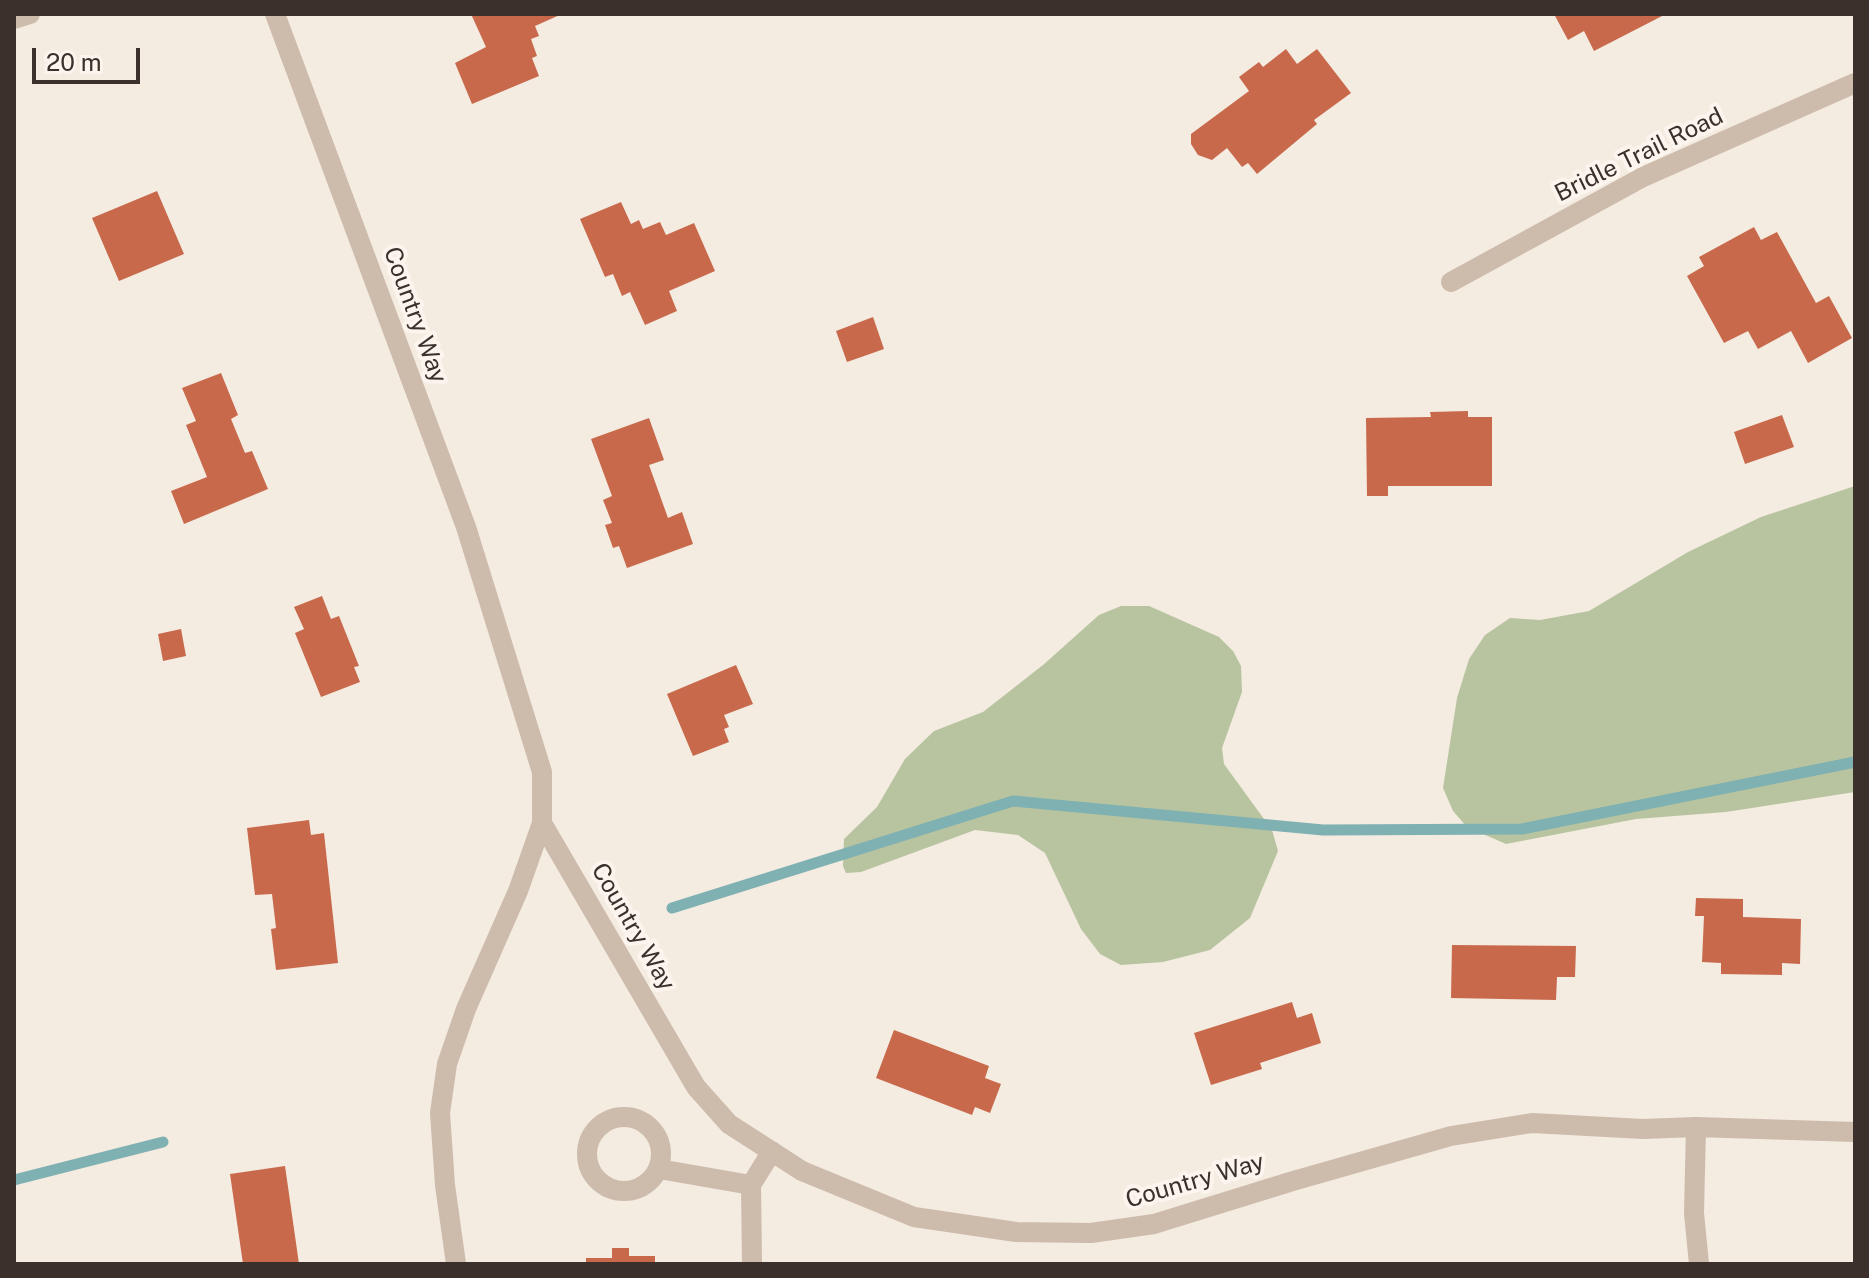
<!DOCTYPE html>
<style>
body{margin:0}
#map{position:relative;width:1869px;height:1278px;overflow:hidden;background:#f4ebe1;font-family:"Public Sans",sans-serif}
canvas{display:block}
.frame{position:absolute;inset:0;border:16px solid #3b302b;pointer-events:none}
.scale{position:absolute;left:32px;top:48px;width:108px;height:36px;box-sizing:border-box;border:4px solid #3b302b;border-top:0;padding-left:10px;font-size:24px;line-height:28px;white-space:nowrap;color:#3b302b;-webkit-text-stroke:6px #fbf5ee;paint-order:stroke}
</style>
<div id="map">
<canvas width="1869" height="1278"></canvas>
<div class="frame"></div>
<div class="scale">20 m</div>
</div>
<script>
const g = document.querySelector('canvas').getContext('2d');
g.lineJoin = 'round';
function fillPath(path, color) { g.fillStyle = color; g.fill(path, 'evenodd'); }
function strokePath(path, color, width, dash) { g.strokeStyle = color; g.lineWidth = width; g.lineCap = dash ? 'butt' : 'round'; g.setLineDash(dash || []); g.stroke(path); }
function drawText(font, color, halo, rows, align = 'center') {
  g.font = font + ' "Public Sans",sans-serif'; g.lineWidth = 8; g.setLineDash([]); g.textBaseline = 'middle'; g.strokeStyle = halo; g.fillStyle = color; for (const [text, x, y, turn = 0] of rows) {
    g.save(); g.translate(x, y); g.rotate((+turn || 0) * Math.PI / 180); g.textAlign = isNaN(turn) ? turn : align; if (halo) g.strokeText(text, 0, 0); g.fillText(text, 0, 0); g.restore();
  }
}
const green = new Path2D(`
 M 1855,486 L 1855,792 L 1726,812 L 1636,819 L 1506,844 L 1467,827 L 1453,811 L 1443,788 L 1457,698 L 1469,659 L 1485,635 L 1510,618 L 1540,620 L 1589,611 L 1688,552 L 1761,517 Z
 M 1121,606 L 1149,606 L 1219,637 L 1233,651 L 1241,666 L 1242,692 L 1222,748 L 1224,764 L 1272,830 L 1278,851 L 1250,918 L 1210,950 L 1163,962 L 1121,965 L 1100,954 L 1081,929 L 1045,853 L 1018,835 L 975,830 L 861,872 L 846,873 L 843,866 L 844,839 L 877,807 L 905,759 L 934,731 L 983,712 L 1043,665 L 1099,615 Z`);
const stream = new Path2D(`
 M 672,908 L 1013,801 L 1323,830 L 1522,829 L 1855,762
 M 14,1180 L 163,1142`);
const building = new Path2D(`
 M 471,14 L 562,14 L 535,26 L 539,36 L 531,39 L 537,56 L 532,58 L 539,76 L 472,104 L 455,63 L 486,47 Z
 M 1554,14 L 1666,14 L 1594,51 L 1584,31 L 1568,40 Z
 M 1286,49 L 1297,64 L 1317,49 L 1351,93 L 1314,120 L 1317,124 L 1257,174 L 1248,163 L 1242,167 L 1227,148 L 1212,160 L 1198,155 L 1191,144 L 1191,134 L 1249,91 L 1239,77 L 1259,62 L 1263,67 Z
 M 157,191 L 184,254 L 119,281 L 92,218 Z
 M 621,202 L 631,224 L 639,220 L 643,229 L 660,222 L 666,235 L 694,223 L 715,271 L 669,291 L 677,311 L 645,325 L 630,292 L 622,296 L 613,274 L 605,277 L 580,219 Z
 M 1754,227 L 1761,240 L 1777,232 L 1816,303 L 1829,296 L 1852,338 L 1808,363 L 1791,331 L 1758,349 L 1748,331 L 1724,343 L 1687,276 L 1704,266 L 1699,257 Z
 M 873,317 L 884,349 L 847,362 L 836,331 Z
 M 221,373 L 238,415 L 231,419 L 245,453 L 252,451 L 268,489 L 184,524 L 171,491 L 207,477 L 186,425 L 196,421 L 182,388 Z
 M 1468,411 L 1468,417 L 1492,417 L 1492,486 L 1388,486 L 1388,496 L 1367,496 L 1366,418 L 1431,417 L 1430,412 Z
 M 1782,415 L 1794,447 L 1745,464 L 1734,432 Z
 M 649,418 L 664,460 L 649,465 L 668,518 L 682,512 L 693,544 L 627,568 L 619,546 L 613,548 L 605,525 L 612,523 L 603,500 L 612,496 L 591,439 Z
 M 322,596 L 331,619 L 339,616 L 359,666 L 354,667 L 360,682 L 321,697 L 295,633 L 304,629 L 294,607 Z
 M 181,629 L 186,656 L 163,661 L 158,634 Z
 M 736,665 L 753,704 L 724,715 L 729,727 L 724,729 L 729,742 L 693,756 L 667,694 Z
 M 309,820 L 311,835 L 324,833 L 338,963 L 276,970 L 271,929 L 276,928 L 272,894 L 255,895 L 247,828 Z
 M 1696,898 L 1743,899 L 1743,917 L 1801,919 L 1800,964 L 1782,963 L 1782,975 L 1721,974 L 1721,963 L 1702,962 L 1704,916 L 1695,916 Z
 M 1452,945 L 1576,946 L 1575,977 L 1557,977 L 1556,1000 L 1451,998 Z
 M 1292,1002 L 1297,1018 L 1312,1013 L 1321,1043 L 1260,1063 L 1262,1069 L 1211,1085 L 1194,1033 Z
 M 894,1030 L 989,1066 L 985,1078 L 1001,1084 L 990,1113 L 975,1107 L 972,1115 L 876,1078 Z
 M 285,1166 L 299,1264 L 243,1264 L 230,1174 Z
 M 612,1248 L 629,1248 L 629,1256 L 655,1256 L 655,1264 L 586,1264 L 586,1258 L 612,1258 Z`);
const minor = new Path2D(`
 M 275,14 L 466,527 L 542,772 L 542,823 L 518,891 L 466,1009 L 447,1064 L 440,1113 L 445,1185 L 456,1264
 M 14,19 L 30,14
 M 1451,282 L 1643,177 L 1855,83
 M 542,823 L 696,1087 L 729,1124 L 802,1171 L 914,1217 L 1016,1232 L 1091,1233 L 1154,1224 L 1293,1181 L 1451,1136 L 1532,1123 L 1643,1129 L 1696,1127 L 1855,1132
 M587 1154a37 37 0 1 1 74 0a37 37 0 1 1-74 0Z
 M 1696,1127 L 1694,1213 L 1699,1264
 M 659,1169 L 751,1185 L 772,1151
 M 751,1185 L 752,1264`);
const streetNames = [
 ["Bridle Trail Road",1639,155,-26],
 ["Country Way",415,315,70],
 ["Country Way",633,927,60],
 ["Country Way",1195,1181,-16]
];
fillPath(green, '#b8c4a0');
strokePath(stream, '#7fb0b2', 11);
fillPath(building, '#c8694b');
strokePath(minor, '#cdbbac', 20);
drawText('24px', '#3b302b', '#fbf5ee', streetNames);
</script>
